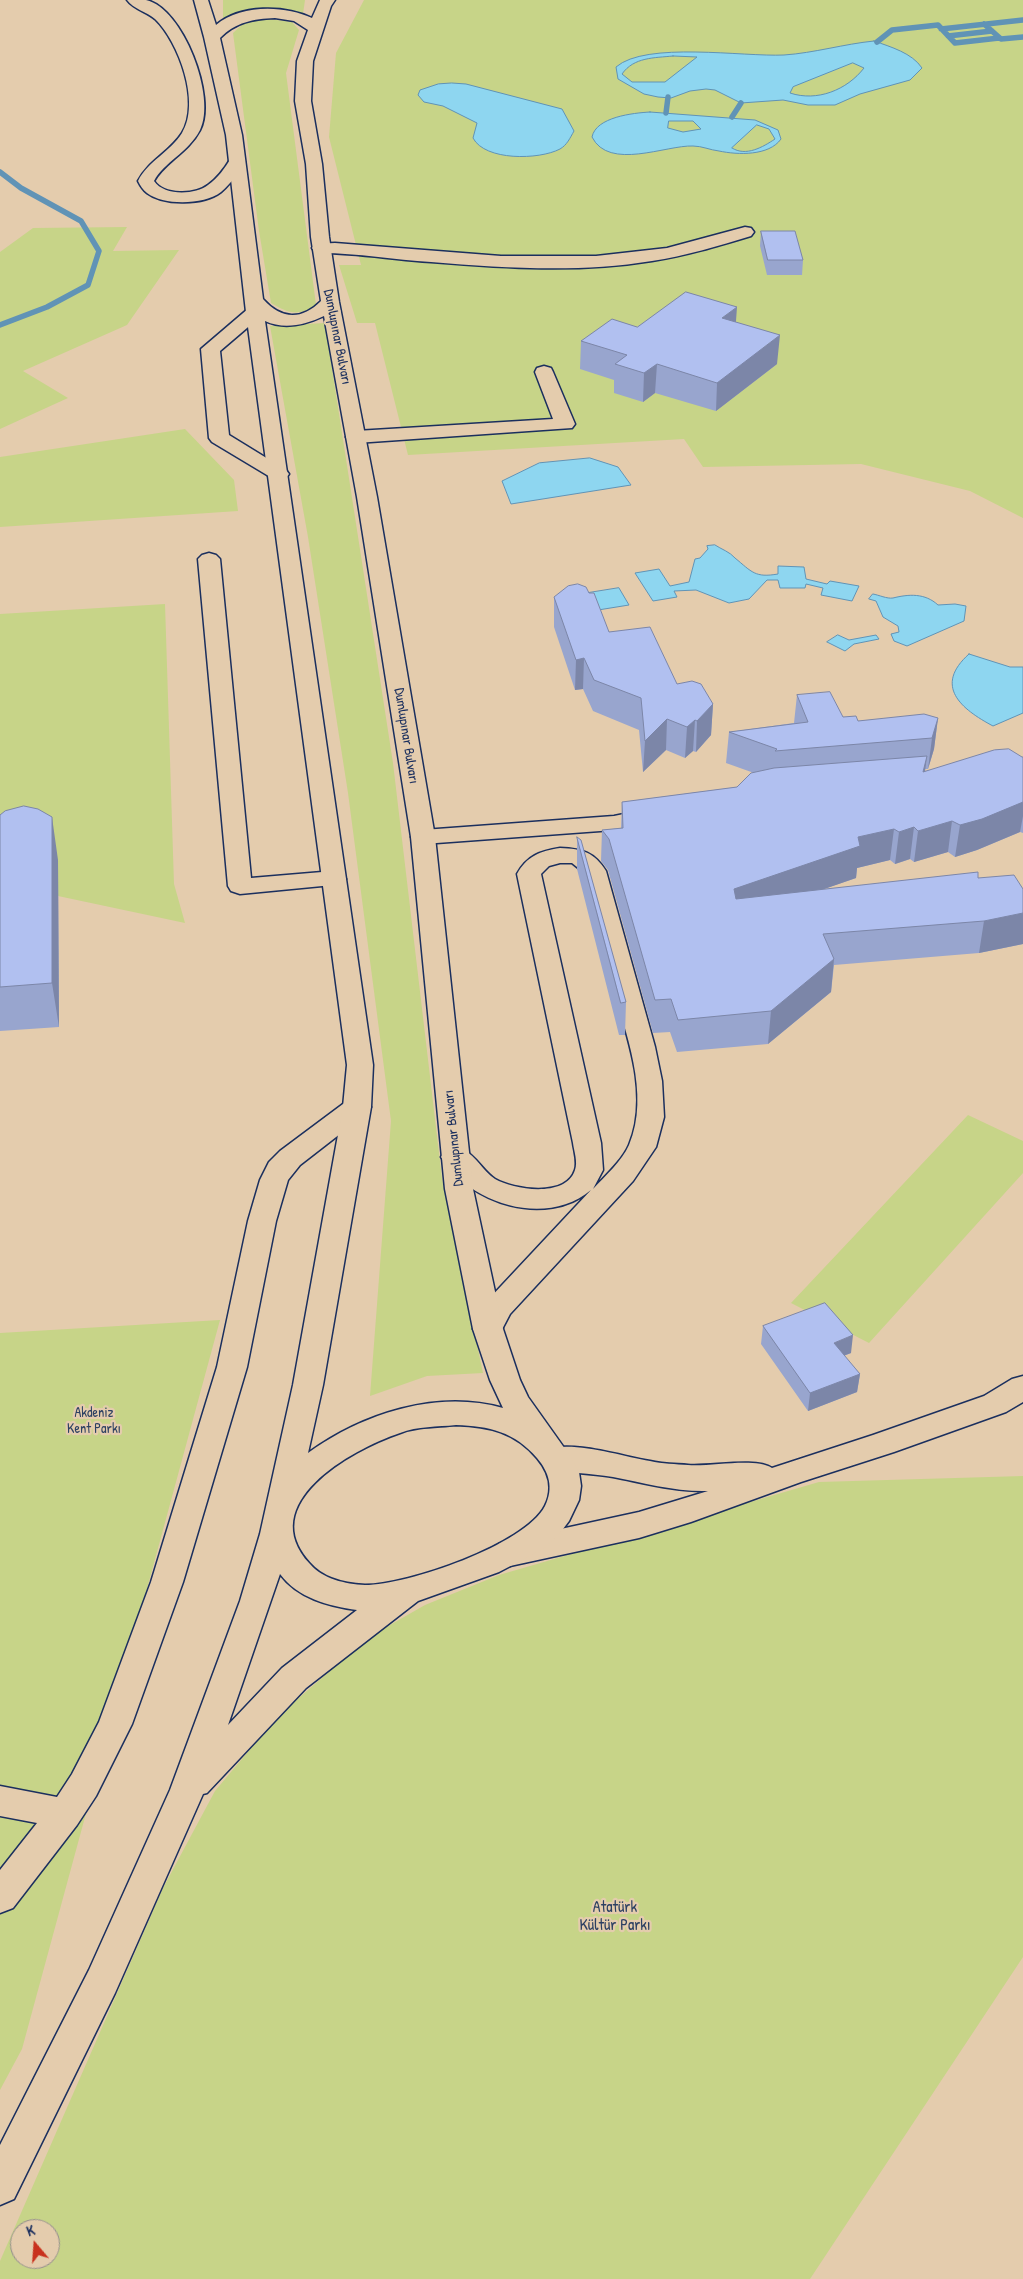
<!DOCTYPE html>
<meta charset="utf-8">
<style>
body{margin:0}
#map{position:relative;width:1023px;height:2279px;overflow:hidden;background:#e4ccad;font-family:"Patrick Hand",sans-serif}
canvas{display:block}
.north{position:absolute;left:10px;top:2219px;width:50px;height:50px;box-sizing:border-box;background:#e4ccad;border:1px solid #948d8d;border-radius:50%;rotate:342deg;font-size:14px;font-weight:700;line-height:20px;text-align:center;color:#1b2f5e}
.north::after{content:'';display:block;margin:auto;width:18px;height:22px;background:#c8321e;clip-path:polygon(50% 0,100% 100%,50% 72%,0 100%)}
</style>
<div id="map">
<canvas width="1023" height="2279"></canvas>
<div class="north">K</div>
</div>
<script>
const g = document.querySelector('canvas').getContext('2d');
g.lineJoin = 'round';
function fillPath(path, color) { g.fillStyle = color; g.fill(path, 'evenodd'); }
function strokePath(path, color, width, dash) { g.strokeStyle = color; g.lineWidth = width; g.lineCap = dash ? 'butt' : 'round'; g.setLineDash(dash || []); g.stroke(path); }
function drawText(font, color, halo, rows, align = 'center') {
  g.font = font + ' "Patrick Hand",sans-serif'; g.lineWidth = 4.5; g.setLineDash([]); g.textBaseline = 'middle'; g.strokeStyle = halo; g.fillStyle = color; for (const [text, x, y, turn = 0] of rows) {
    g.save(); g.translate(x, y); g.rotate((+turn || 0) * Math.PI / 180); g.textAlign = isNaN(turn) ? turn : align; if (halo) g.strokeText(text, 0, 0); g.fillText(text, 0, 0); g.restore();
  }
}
const green = new Path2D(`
 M 223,0 L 305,0 L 303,14 C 270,6 254,8 223,18 Z
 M 364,0 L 1023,0 L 1023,518 L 970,491 L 861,464 L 703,467 L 684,439 L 408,455 L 375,323 L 357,323 L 339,265 L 361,265 L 329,137 L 336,53 Z
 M 262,18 L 292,22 L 299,30 L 286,73 L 316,305 C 298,317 288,313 271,303 L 259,231 L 233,33 L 245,22 Z
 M 127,227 L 113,251 L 179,250 L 127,325 L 23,371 L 68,398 L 0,429 L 0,252 L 33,228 Z
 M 325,323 L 393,763 L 442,1178 L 483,1373 L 427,1376 L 370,1396 L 391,1121 L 348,793 L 308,537 L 270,326 Z
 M 185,429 L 234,480 L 238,511 L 0,527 L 0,457 Z
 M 165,604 L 174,884 L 185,923 L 58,896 L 0,833 L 0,614 Z
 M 968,1115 L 1023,1141 L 1023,1173 L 869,1343 L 791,1303 Z
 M 220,1320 L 22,2049 L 0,2090 L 0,1333 Z
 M 1023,1476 L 1023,1957 L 810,2279 L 0,2279 L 0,2261 L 163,1888 L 215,1791 L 278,1716 L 369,1637 L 425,1605 L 499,1575 L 819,1482 ZM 20,2229 L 50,2229 L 50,2259 L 20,2259 Z`);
const water = new Path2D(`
 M 874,41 C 891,47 912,53 922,68 L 910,80 L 860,94 L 835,105 L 808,105 L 783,100 L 741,103 L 715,90 L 706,89 L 690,91 L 671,98 L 658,97 L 644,94 L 618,79 L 616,67 C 646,41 743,57 784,55 C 814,53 844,44 874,41 ZM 673,56 L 697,57 L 665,82 L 632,82 L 622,74 C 634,57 654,58 673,56 ZM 853,63 L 864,68 C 847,90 817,102 790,93 L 793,87 Z
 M 452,83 L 466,84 L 562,109 L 574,131 C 570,138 567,145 560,149 C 539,160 485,161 473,138 L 477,123 L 443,106 L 424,102 L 418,95 L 420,90 L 438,84 Z
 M 650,112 L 755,120 L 778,130 L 781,139 C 769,156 738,155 719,151 C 710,150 702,146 693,146 C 666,145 609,171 592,137 C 596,117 633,113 650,112 ZM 669,121 L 693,121 L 701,129 L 683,132 L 668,128 ZM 757,125 L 769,129 L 775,139 C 763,147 746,157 732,148 Z
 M 590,458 L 618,467 L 631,485 L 511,504 L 502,481 L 539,463 Z
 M 715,545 C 721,549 730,552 735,558 C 752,572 755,578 778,574 L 778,566 L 804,567 L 806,579 L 827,584 L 830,581 L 859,586 L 852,601 L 821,595 L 823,588 L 806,584 L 805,588 L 780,588 L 778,580 L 767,580 L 749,599 L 729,603 L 696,590 L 674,591 L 677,597 L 653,601 L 635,573 L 659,569 L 670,586 L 689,582 L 695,559 L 700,558 L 708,549 L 707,546 Z
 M 619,588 L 629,605 L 598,610 L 588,593 Z
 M 873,594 C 879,595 887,599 893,598 C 909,594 925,593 938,605 L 955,604 L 966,606 L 964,621 L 907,646 L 894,641 L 891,634 L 899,632 L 898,626 L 883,617 L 876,601 L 869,599 Z
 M 838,635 L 849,640 L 876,635 L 879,639 L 854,644 L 845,651 L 827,642 Z
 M 969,654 L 1010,667 L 1023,667 L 1023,713 L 993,726 C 961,709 933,686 969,654 Z`);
const stream = new Path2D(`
 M 984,24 L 1001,39 L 1023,37
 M 941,29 L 1023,20
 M 948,36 L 992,31
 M 877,42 L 892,30 L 938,25 L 955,43 L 999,38
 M 666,113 L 668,97
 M 732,117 L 741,103
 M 0,172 L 21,188 L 81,221 L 99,251 L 88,285 L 47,307 L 0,325`);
const minor = new Path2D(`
 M 127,0 C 132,0 140,0 146,0 C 183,8 217,98 200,130 C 188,153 164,162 154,181 C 164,196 195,195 208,185 C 218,178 225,168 231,158 L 243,158 L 245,162 C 238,172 231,184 221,192 C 204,205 164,206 147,193 C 143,190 140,185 138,181 C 148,161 170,152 182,133 C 201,103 179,42 155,19 C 147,12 133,9 127,0 Z
 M 745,227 L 751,228 L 754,232 L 751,236 C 718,246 685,256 652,261 C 579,273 504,268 431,262 C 394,260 358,253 321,253 L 315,252 L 312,248 L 315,244 L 335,243 L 501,256 L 596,256 L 667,248 Z
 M 255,307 L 261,308 L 264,312 L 261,316 L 220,351 L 229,435 L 286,470 L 289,474 L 286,478 L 279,480 L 272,478 L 212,442 L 209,438 L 201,349 L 249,308 Z
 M 544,366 L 551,368 L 553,372 L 575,424 L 572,428 L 356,443 L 349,441 L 346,437 L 349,433 L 356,431 L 553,419 L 535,372 L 537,368 Z
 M 209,553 L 216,555 L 220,559 L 251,878 L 334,871 L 343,874 L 346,879 L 343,884 L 240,894 L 231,891 L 228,886 L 198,559 L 202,555 Z
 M 658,807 L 666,809 L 670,814 L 666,819 L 614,830 L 423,844 L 414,842 L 411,837 L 414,832 L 423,830 L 614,816 Z
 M 560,848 C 583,849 594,852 606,871 L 655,1047 L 662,1081 L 664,1117 L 656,1147 L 633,1181 L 510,1314 L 498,1337 L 488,1340 L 478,1337 L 473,1329 L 488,1300 L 591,1190 C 546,1228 470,1204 441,1157 L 445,1150 C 452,1148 457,1147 464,1150 C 476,1156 483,1171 495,1179 C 514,1190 566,1198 575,1170 C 578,1162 574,1151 573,1143 L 517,874 C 527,856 540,851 560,848 ZM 560,863 L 572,863 L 582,871 C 592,908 601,945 611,981 C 625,1031 651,1094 629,1145 C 622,1161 605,1176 593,1189 L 603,1170 L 601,1143 L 541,874 L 549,866 Z
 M 357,1098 L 367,1101 L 371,1107 L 367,1113 L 300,1165 L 288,1180 L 276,1221 L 247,1367 L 183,1582 L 132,1724 L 96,1796 L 77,1825 L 13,1908 L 0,1913 L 0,1870 L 37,1823 L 0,1816 L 0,1786 L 57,1797 L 72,1774 L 99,1722 L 151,1582 L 217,1367 L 248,1221 L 260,1180 L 269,1162 L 280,1151 L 347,1101 Z
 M 1023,1376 L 1023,1402 L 1006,1412 L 894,1452 L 801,1482 L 691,1522 L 639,1538 L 510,1566 L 499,1562 L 494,1553 L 499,1544 L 510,1540 L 639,1512 L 708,1491 C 676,1492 644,1483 613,1477 C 590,1473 566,1474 544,1466 L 539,1458 L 544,1450 C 573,1440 620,1456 650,1461 C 662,1464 676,1464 688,1465 C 710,1467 755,1457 772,1468 L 873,1435 L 984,1396 L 1012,1379 Z`);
const major = new Path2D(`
 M 194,0 L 208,0 L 216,25 C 240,4 285,5 312,18 L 320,0 L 335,0 L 331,6 L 313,61 L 311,101 L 322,164 L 329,237 L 339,302 L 377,497 L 435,837 L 473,1189 L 503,1329 L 520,1380 L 528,1397 L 570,1456 L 579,1472 L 581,1486 L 579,1500 L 569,1521 L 557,1537 L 543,1549 L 499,1572 L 418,1601 L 306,1688 L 207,1793 L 203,1794 L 115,1993 L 14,2199 L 0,2205 L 0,2145 L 89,1970 L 170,1790 L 240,1601 L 260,1534 L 293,1385 L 343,1107 L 347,1065 L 246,312 L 226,135 L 204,37 ZM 275,18 L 294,21 L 308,30 L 297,61 L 295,101 L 306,164 L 311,237 L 321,301 C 301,321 281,319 263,299 L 242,135 L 220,38 C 236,22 253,19 275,18 ZM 324,316 L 357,497 L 411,837 L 445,1189 L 473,1329 L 490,1380 L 503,1408 C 437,1389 362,1414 308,1453 L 323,1385 L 371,1107 L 373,1065 L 265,321 C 284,330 305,325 324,316 ZM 456,1425 C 489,1426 515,1432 537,1458 C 549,1472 554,1488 545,1506 C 525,1545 407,1585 365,1585 C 345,1584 323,1579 310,1564 C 254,1504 350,1450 400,1433 C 418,1426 437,1427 456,1425 ZM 280,1574 C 298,1598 328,1606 357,1610 L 282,1668 L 228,1725 Z`);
const wall = new Path2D(`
 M 761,231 L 803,260 L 802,275 L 767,275 L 760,246 Z
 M 736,322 L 777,364 L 716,411 L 655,393 L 643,402 L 614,393 L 614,380 L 580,369 L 581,341 L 637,327 Z
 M 554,597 L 609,632 L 677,684 L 713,704 L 711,735 L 696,752 L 693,751 L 685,758 L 666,750 L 643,772 L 639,730 L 593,711 L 583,689 L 575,690 L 554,627 Z
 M 797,695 L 843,717 L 858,721 L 938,718 L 934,749 L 928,769 L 925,769 L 925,771 L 1023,757 L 1023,833 L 1020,832 L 977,850 L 955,857 L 948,852 L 914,862 L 910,859 L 895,864 L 890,860 L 857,868 L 856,878 L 821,890 L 978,878 L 1023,889 L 1023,944 L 979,953 L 834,965 L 831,992 L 768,1044 L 677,1052 L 670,1032 L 653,1033 L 608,870 L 601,861 L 602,830 L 621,828 L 622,802 L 737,787 L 754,773 L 726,763 L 729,732 L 794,723 Z
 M 0,815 L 58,860 L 59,1027 L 0,1031 Z
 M 577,837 L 626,1002 L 625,1035 L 619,1035 L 577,869 Z
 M 763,1326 L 851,1353 L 844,1356 L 860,1374 L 857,1392 L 808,1411 L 761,1344 Z`);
const shadedWall = new Path2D(`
 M 737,307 L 735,335 L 722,318 Z
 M 780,335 L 777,364 L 716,411 L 717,383 Z
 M 657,364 L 655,393 L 643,402 L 644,373 Z
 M 584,658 L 583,689 L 575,690 L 576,660 Z
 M 713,704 L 711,735 L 696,752 L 697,721 Z
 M 938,718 L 934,749 L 928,769 L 932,738 Z
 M 667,719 L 666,750 L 643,772 L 645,741 Z
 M 695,720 L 693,751 L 685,758 L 687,727 Z
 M 927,756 L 923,787 L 923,772 Z
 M 1023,802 L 1023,816 L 1020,832 L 977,850 L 955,857 L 960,825 Z
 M 52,817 L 58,860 L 59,1027 L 52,983 Z
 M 952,821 L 948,852 L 914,862 L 918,831 Z
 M 914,827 L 910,859 L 895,864 L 899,832 Z
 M 894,829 L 890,860 L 857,868 L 856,878 L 732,921 L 734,889 L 858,837 Z
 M 1023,913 L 1023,944 L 979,953 L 984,921 Z
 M 834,959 L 831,992 L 768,1044 L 771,1011 Z
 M 853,1335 L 851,1353 L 831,1360 L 834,1343 Z
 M 860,1374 L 857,1392 L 808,1411 L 810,1393 Z`);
const building = new Path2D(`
 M 761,231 L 795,231 L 803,260 L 768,260 Z
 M 686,292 L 737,307 L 722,318 L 780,335 L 717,383 L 657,364 L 644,373 L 615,364 L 627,355 L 581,341 L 612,319 L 637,327 Z
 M 578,584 L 586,587 L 589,593 L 594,593 L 609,632 L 650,627 L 677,684 L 692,681 L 701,684 L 713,704 L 697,721 L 695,720 L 687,727 L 667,719 L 645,741 L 641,698 L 594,680 L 584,658 L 576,660 L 554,597 L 568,586 Z
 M 830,692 L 843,717 L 856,716 L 858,721 L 924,714 L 938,718 L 932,738 L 775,751 L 777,749 L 729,732 L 808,722 L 797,695 Z
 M 1009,749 L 1022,757 L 1023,757 L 1023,802 L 982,819 L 960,825 L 952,821 L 918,831 L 914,827 L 899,832 L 894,829 L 858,837 L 860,846 L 734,889 L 736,899 L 978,872 L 978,878 L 1014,875 L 1023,889 L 1023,913 L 984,921 L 823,934 L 834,959 L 771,1011 L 678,1020 L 671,999 L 655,1000 L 609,839 L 602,830 L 623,828 L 622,802 L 737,787 L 751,773 L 774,768 L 927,756 L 923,772 L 994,750 Z
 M 24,806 L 38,809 L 52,817 L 52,983 L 0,987 L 0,815 L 5,811 Z
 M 577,837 L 581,840 L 626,1002 L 621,1003 Z
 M 825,1303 L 853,1335 L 834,1343 L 860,1374 L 810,1393 L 763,1326 Z`);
const streetNames = [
 ["Dumlupınar Bulvarı",337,337,79],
 ["Dumlupınar Bulvarı",406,736,81],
 ["Dumlupınar Bulvarı",454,1138,-96]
];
const parkNames = [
 ["Akdeniz",94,1413],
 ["Kent Parkı",94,1429]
];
const nearParknames = [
 ["Atatürk",615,1908],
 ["Kültür Parkı",615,1926]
];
fillPath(green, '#c7d488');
fillPath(water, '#8ed6f0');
strokePath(water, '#6093b6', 1);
strokePath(stream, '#6093b6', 5.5);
strokePath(minor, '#1b2f5e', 3);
strokePath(major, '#1b2f5e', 3);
fillPath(minor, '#e4ccad');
fillPath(major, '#e4ccad');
fillPath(wall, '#98a5ce');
fillPath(shadedWall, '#7c86a8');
fillPath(building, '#b1c0f0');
strokePath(building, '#7c86a8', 1);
drawText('14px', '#1b2f5e', '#e4ccad', streetNames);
drawText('14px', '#2c4062', '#e4ccad', parkNames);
drawText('16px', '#2c4062', '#e4ccad', nearParknames);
</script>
